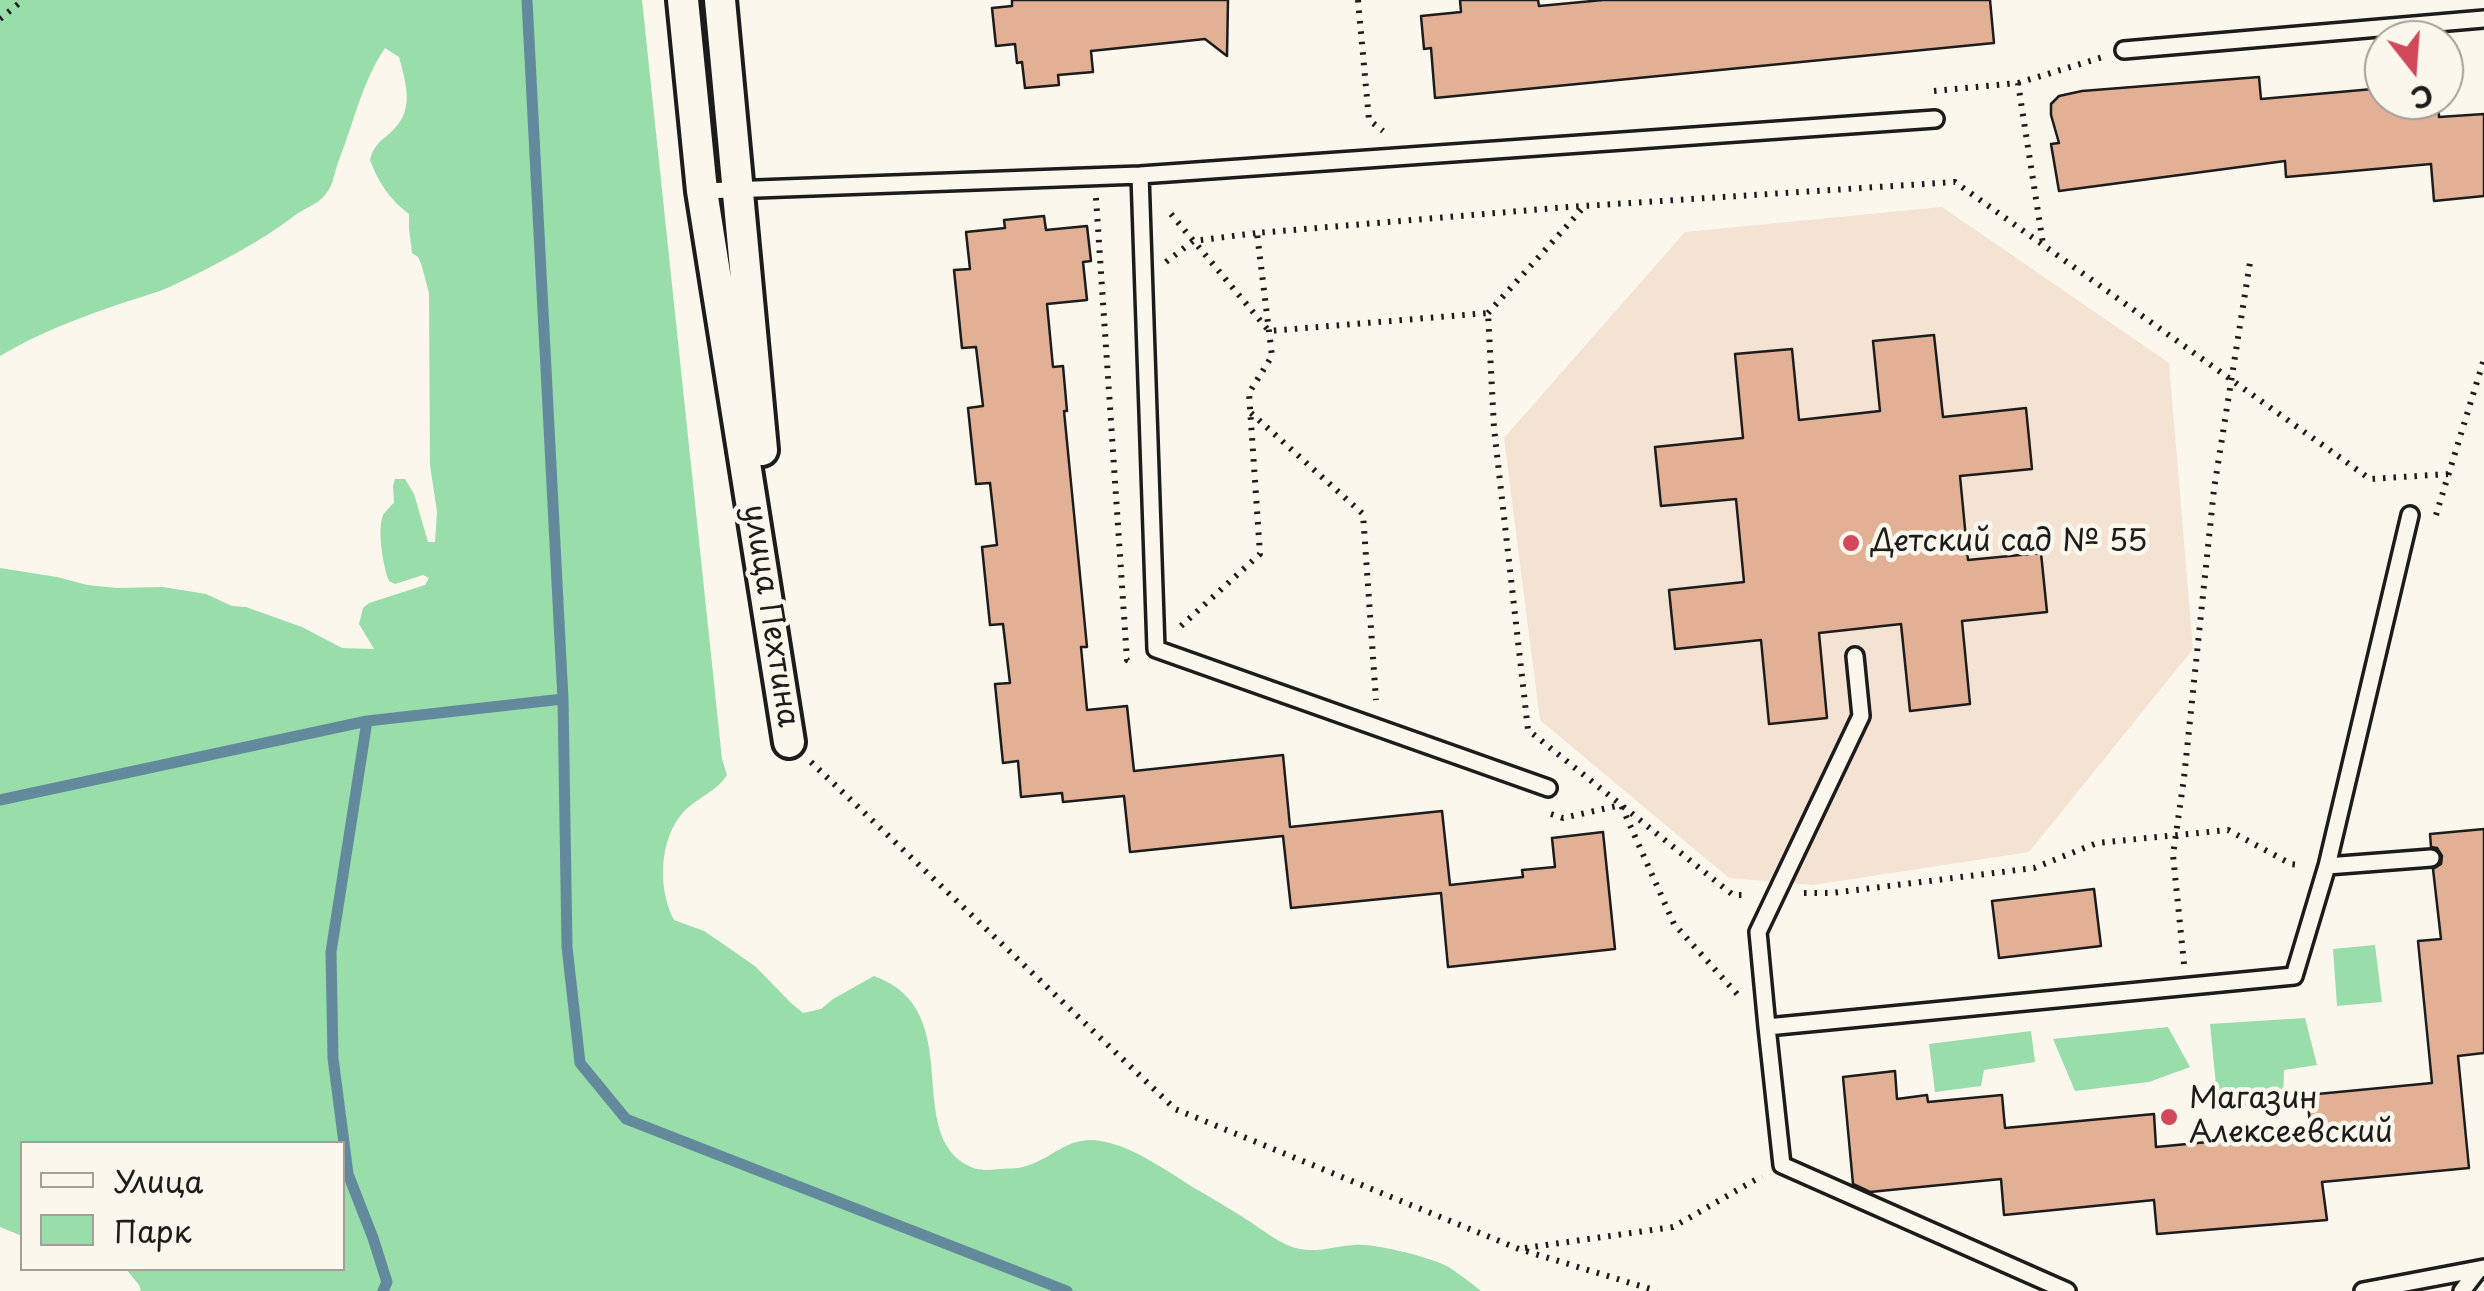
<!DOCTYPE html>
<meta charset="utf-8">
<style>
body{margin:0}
#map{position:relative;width:2484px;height:1291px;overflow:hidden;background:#fbf7ec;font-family:"Playpen Sans",sans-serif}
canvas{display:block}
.legend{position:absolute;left:20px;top:1141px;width:325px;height:130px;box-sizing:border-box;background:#fbf7ec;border:2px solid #a29f99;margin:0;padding:12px 18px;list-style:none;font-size:30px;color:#1c1c1c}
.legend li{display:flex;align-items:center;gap:20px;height:50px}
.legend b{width:50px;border:2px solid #a29f99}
.north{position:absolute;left:2364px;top:20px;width:100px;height:100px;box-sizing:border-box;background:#fbf7ec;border:2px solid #a29f99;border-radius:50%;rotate:163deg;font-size:28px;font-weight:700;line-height:40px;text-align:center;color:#1c1c1c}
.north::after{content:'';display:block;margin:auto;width:35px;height:45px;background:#d1495b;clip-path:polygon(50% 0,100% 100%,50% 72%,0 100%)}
</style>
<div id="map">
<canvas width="2484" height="1291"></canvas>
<ul class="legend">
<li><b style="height:12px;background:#fbf7ec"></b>Улица</li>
<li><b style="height:28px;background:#98ddaa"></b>Парк</li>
</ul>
<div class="north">С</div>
</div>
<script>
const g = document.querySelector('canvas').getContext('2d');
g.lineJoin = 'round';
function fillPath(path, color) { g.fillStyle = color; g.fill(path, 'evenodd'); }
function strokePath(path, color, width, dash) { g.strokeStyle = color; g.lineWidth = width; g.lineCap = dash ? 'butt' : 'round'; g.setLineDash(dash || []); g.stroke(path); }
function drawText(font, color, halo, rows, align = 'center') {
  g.font = font + ' "Playpen Sans",sans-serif'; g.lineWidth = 9; g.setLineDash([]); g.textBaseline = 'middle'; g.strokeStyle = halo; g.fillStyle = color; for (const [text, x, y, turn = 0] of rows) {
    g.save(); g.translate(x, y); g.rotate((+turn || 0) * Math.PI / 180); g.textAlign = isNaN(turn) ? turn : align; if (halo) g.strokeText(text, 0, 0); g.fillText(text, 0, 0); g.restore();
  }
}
const built = new Path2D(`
 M 1942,207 L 2169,363 L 2193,649 L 2029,852 L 1813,885 L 1729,878 L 1540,720 L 1504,438 L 1685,232 Z`);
const green = new Path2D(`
 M 0,0 L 642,0 L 722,759 L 727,775 C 717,790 705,794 691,805 C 659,830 656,886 674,920 L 704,931 L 729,948 L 756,967 L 791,1003 L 803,1013 L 821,1009 L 833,999 L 874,976 C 970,1010 900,1135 971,1167 C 980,1171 991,1170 1001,1169 C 1008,1168 1016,1169 1023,1167 C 1052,1160 1067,1135 1101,1141 C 1139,1148 1171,1175 1203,1193 C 1218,1202 1234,1211 1249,1221 C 1261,1229 1274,1239 1287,1245 C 1313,1256 1330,1246 1355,1245 C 1373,1243 1435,1258 1450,1268 C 1461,1275 1471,1283 1481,1291 L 141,1291 L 139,1285 L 126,1269 L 342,1268 L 342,1144 L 22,1144 L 22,1236 L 0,1227 L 0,568 L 57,577 L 87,585 L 117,588 L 163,587 L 206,594 L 232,606 L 246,607 L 302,627 L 342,648 L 374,649 L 359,624 L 363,608 L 369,603 L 425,585 L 429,578 L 423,575 L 395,584 L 389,581 C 383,567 377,529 383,515 C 385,512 391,505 394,503 L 393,486 L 395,479 L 405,479 L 414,494 L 428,542 L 435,542 L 437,512 L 430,465 L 429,293 L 421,263 L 418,257 L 412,253 L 409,229 L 409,214 C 390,200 378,182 370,160 C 373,147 379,142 389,134 C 415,112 407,87 399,57 L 385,48 C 362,82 354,122 339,160 C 334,172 334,185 325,195 C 317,205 304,208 294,216 C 257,244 217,264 176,284 C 156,294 132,299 111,307 C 73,320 35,335 0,356 Z
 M 2375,945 L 2382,1002 L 2337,1006 L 2333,949 Z
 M 2305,1018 L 2317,1065 L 2284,1070 L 2283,1105 L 2218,1106 L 2210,1024 Z
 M 2168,1027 L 2190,1067 L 2149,1082 L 2075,1091 L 2053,1039 Z
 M 2031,1031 L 2035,1062 L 1984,1070 L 1981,1086 L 1935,1092 L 1929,1044 Z`);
const stream = new Path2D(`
 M 527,0 L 563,699 L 567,947 L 580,1063 L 626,1119 L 1067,1291
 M 0,800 L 367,721
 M 383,1291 L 387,1282 L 373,1238 L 348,1174 L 333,1058 L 331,952 L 367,721 L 563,699`);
const building = new Path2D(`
 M 1012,0 L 1228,0 L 1227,56 L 1205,39 L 1091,51 L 1093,72 L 1058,75 L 1059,85 L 1025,88 L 1022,62 L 1017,63 L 1015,44 L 996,46 L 992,8 L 1012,6 Z
 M 1460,0 L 1538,0 L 1539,6 L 1603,0 L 1990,0 L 1994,43 L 1435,98 L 1431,48 L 1424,49 L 1421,16 L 1461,12 Z
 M 2259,77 L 2261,99 L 2384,88 L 2384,100 L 2438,100 L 2439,117 L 2484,114 L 2484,196 L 2434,201 L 2431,164 L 2286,177 L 2285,161 L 2059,191 L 2051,144 L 2059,143 L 2051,115 L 2051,104 L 2059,96 L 2082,91 Z
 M 1044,216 L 1046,230 L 1087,226 L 1091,261 L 1083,262 L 1087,300 L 1047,304 L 1053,367 L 1063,366 L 1067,411 L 1064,411 L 1087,647 L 1081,647 L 1087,710 L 1127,706 L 1134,771 L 1283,755 L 1290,827 L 1442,811 L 1450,885 L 1523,877 L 1522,870 L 1555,867 L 1552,838 L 1603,832 L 1615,949 L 1448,967 L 1441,893 L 1291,908 L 1283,836 L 1130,852 L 1124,796 L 1063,802 L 1062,793 L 1021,797 L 1018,761 L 1003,763 L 995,684 L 1010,683 L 1003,624 L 990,625 L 982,547 L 997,545 L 990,483 L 976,484 L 968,408 L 983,406 L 976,347 L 962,348 L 954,270 L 970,269 L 966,232 L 1005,228 L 1004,220 Z
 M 1934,335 L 1943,417 L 2026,408 L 2032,469 L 1960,476 L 1968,560 L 2041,553 L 2047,612 L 1962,621 L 1970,704 L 1910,711 L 1901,624 L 1819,633 L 1827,718 L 1769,724 L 1761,640 L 1675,649 L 1669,590 L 1744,582 L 1736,499 L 1661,506 L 1655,447 L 1743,438 L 1735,354 L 1792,349 L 1799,420 L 1880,411 L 1873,341 Z
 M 2484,829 L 2484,1053 L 2458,1056 L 2469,1168 L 2322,1182 L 2327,1220 L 2157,1234 L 2154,1200 L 2004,1215 L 2001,1179 L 1870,1192 L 1853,1184 L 1843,1077 L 1895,1071 L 1897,1099 L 1927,1095 L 1928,1102 L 2002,1095 L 2005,1128 L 2154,1114 L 2156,1147 L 2311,1132 L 2307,1095 L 2432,1083 L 2418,941 L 2441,939 L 2433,869 L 2441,864 L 2442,856 L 2437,848 L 2431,847 L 2430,834 Z
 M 2094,889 L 2101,946 L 1999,958 L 1992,901 Z`);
const path = new Path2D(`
 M 1358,0 L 1369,120 L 1383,131
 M 0,19 L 23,0
 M 2018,83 L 2103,57
 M 1934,91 L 2018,83 L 2043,244
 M 1096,198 L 1127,660 L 1135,664
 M 1171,214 L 1269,331 L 1488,313 L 1494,428 L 1528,730 L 1733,895 L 1747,895
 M 1166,262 L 1193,241 L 1257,233
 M 1488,313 L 1584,207
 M 1251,413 L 1363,514 L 1376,700
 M 2436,515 L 2484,359
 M 1181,626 L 1260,554 L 1249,393 L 1272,356 L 1257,233 L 1568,207 L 1955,182 L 2370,479 L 2448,474
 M 811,762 L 1175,1109 L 1519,1249 L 1657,1291
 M 1551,814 L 1563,818 L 1621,805 L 1674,924 L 1738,995
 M 1804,893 L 1832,893 L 2034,868 L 2097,843 L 2228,830 L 2291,864 L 2301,865
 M 2184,964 L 2173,855 L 2184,778 L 2214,489 L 2251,256
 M 1525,1248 L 1673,1227 L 1762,1176`);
const service = new Path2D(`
 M 2124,50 L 2484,19
 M 1140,175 L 1156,649 L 1548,788
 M 702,191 L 1140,175 L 1935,119
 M 1855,656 L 1861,716 L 1758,932 L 1767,1027 L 2294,976 L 2327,866 L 2431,858
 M 2327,866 L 2410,515
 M 1767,1027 L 1782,1165 L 2067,1291
 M 2363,1291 L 2484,1268
 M 2462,1291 L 2479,1269`);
const minor = new Path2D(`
 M 683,0 L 702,191 L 789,742
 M 720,0 L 762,450`);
const markers = [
 [1851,543,10,"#d1495b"],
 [2169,1117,10,"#d1495b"]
];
const poiNames = [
 ["Детский сад № 55",1871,543],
 ["Магазин",2189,1100],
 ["Алексеевский",2189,1134]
];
const streetNames = [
 ["улица Пехтина",770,616,81]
];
fillPath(built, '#f4e2d2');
fillPath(green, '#98ddaa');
strokePath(stream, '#628a9c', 11);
fillPath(building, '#e2b095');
strokePath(building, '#1c1c1c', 2.5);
strokePath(service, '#1c1c1c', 22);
strokePath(minor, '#1c1c1c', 38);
strokePath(path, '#1c1c1c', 6, [2.5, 8]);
strokePath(service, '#fbf7ec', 15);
strokePath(minor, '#fbf7ec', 30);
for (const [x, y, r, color] of markers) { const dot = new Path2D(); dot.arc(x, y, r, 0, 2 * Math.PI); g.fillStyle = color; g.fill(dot); strokePath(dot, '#fbf7ec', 4); }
drawText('30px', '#1c1c1c', '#fbf7ec', poiNames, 'left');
drawText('30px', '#1c1c1c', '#fbf7ec', streetNames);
</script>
